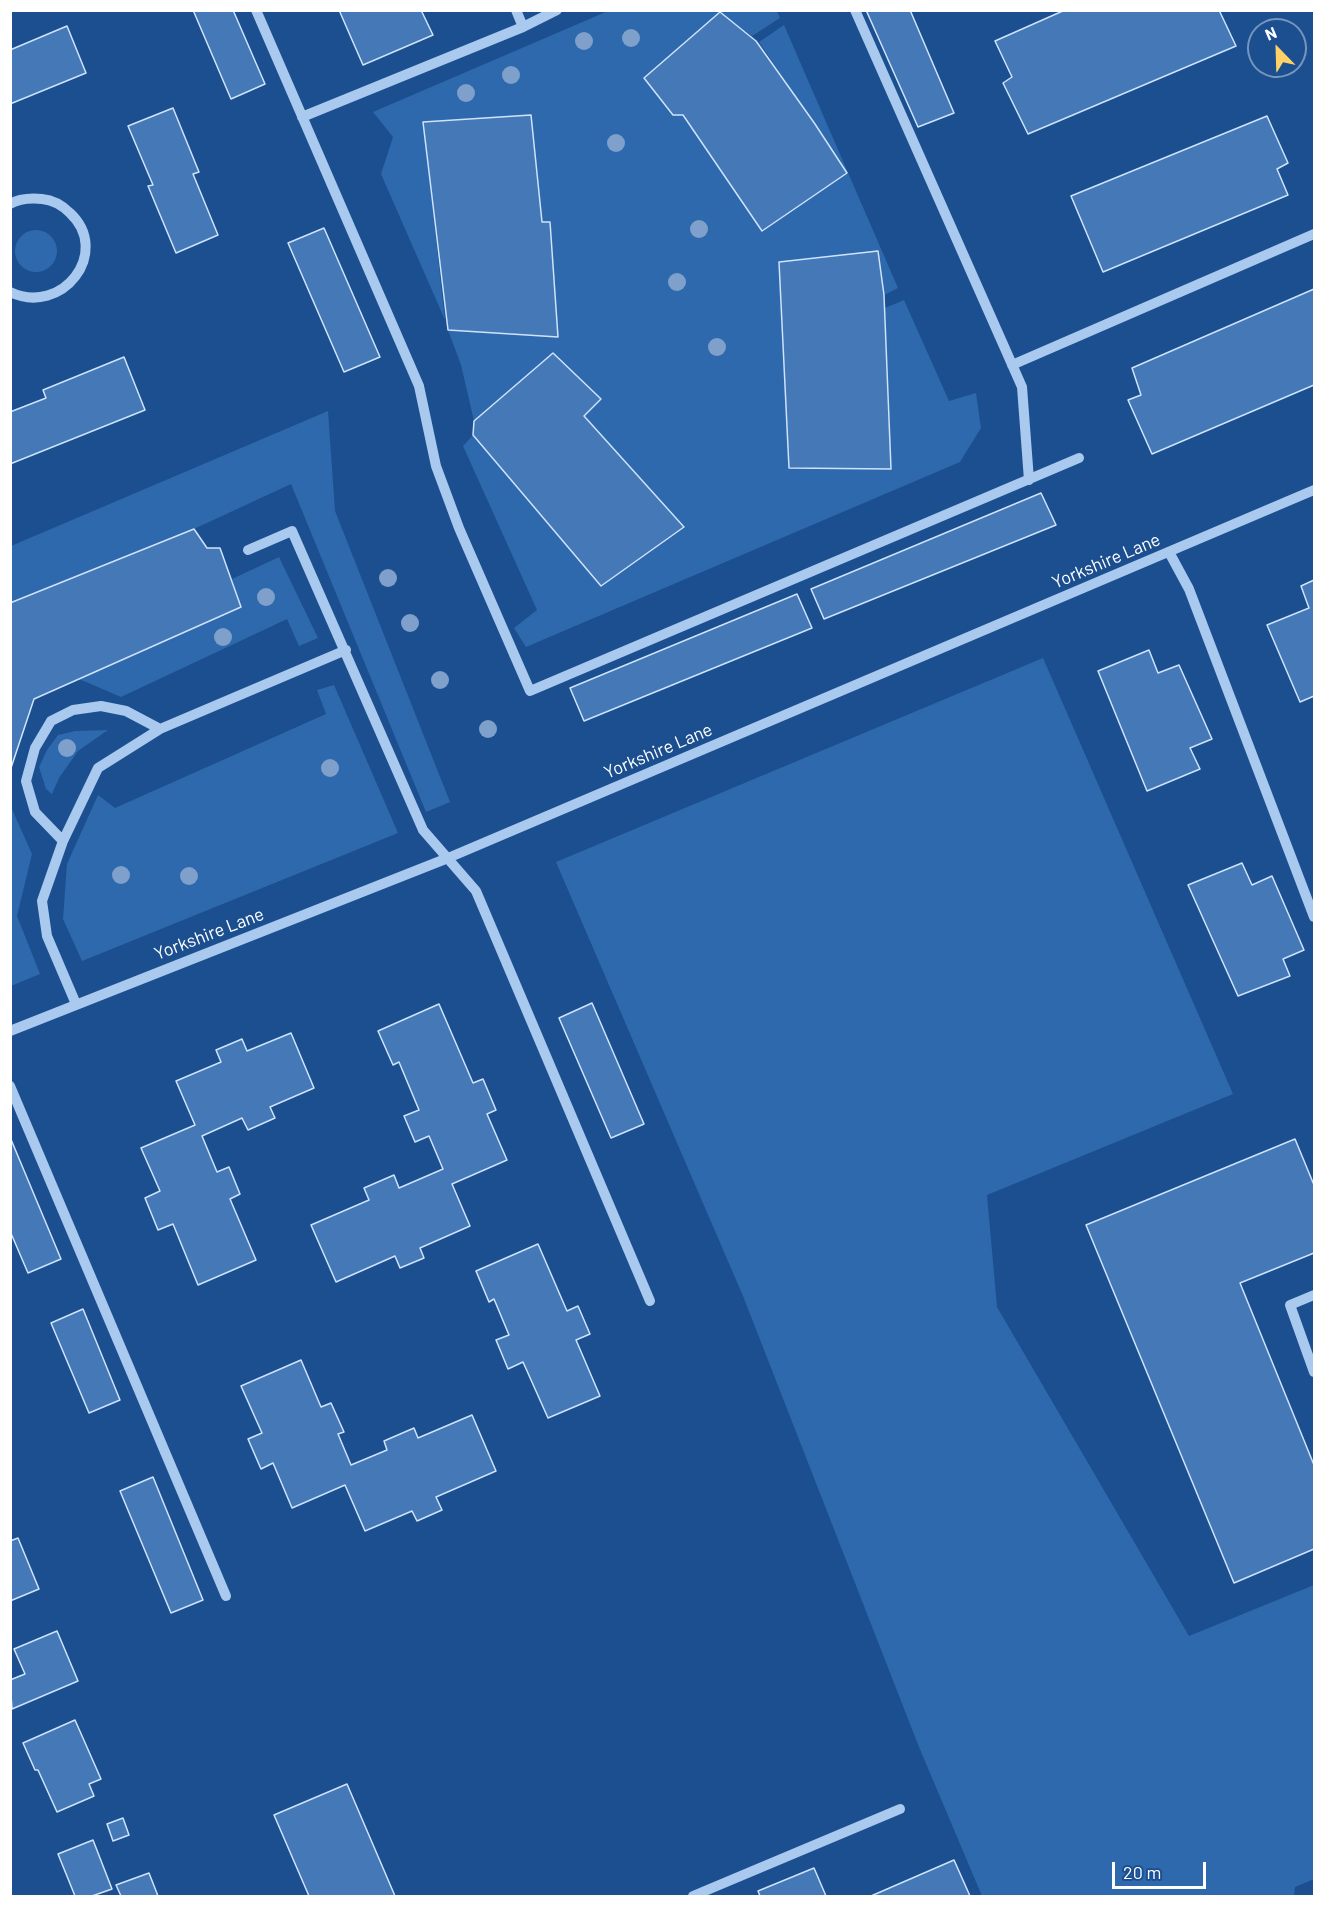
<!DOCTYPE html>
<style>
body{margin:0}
#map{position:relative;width:1325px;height:1907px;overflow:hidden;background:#1b4f8f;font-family:Barlow,sans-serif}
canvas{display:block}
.frame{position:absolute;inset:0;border:12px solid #fff;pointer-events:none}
.north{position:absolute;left:1247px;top:18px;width:60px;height:60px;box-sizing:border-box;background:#1b4f8f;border:2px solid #7695bc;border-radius:50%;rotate:337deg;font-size:16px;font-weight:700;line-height:24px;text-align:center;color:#fff}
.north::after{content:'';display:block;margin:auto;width:21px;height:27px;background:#ffd166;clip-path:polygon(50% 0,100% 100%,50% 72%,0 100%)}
.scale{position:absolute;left:1112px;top:1862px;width:94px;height:27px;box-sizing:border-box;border:3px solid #fff;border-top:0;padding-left:8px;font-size:18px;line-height:21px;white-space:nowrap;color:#fff;-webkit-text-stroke:4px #1b4f8f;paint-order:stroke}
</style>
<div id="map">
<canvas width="1325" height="1907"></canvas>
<div class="frame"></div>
<div class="north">N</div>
<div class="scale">20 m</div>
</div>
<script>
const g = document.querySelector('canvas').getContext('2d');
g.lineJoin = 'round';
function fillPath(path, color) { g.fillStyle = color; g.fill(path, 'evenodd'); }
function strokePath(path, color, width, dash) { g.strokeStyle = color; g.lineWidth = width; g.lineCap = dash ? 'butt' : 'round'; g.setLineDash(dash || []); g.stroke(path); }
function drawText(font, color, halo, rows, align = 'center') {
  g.font = font + ' Barlow,sans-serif'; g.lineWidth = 5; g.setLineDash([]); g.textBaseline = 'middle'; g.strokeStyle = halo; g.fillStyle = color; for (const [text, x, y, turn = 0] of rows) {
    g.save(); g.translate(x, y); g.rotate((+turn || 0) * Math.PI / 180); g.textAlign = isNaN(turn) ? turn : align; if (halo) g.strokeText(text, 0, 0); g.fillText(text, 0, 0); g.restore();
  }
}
const green = new Path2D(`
 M 608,11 L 777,11 L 780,18 L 752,36 L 720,13 L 673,114 L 683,115 L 762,231 L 847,173 L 759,42 L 784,25 L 898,288 L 884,295 L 878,251 L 779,262 L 789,468 L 891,469 L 885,308 L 904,300 L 949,401 L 976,393 L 981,428 L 960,462 L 526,647 L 514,628 L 537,610 L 463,446 L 473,435 L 601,586 L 683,526 L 584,416 L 601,399 L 553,354 L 474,421 L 461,365 L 448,330 L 558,336 L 550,222 L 542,222 L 530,115 L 423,122 L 445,320 L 381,174 L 393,137 L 373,112 Z
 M15 251a21 21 0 1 1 42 0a21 21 0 1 1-42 0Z
 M 328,411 L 335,511 L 450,802 L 426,812 L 291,484 L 194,529 L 11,603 L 11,546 Z
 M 279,557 L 318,638 L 299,646 L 287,619 L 121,697 L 79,679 L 241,607 L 232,579 Z
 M 1043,658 L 1233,1094 L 987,1195 L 997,1307 L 1189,1636 L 1314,1585 L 1314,1879 L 1295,1887 L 1294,1896 L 982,1896 L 919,1747 L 743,1296 L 556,862 Z
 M 334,685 L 398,833 L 82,961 L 63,919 L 67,864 L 98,795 L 115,808 L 326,714 L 317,690 Z
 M 108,730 L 78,751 L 59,778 L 52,794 L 46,789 L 39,767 L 47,750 L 58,735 L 75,731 Z
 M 11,807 L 32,854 L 17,916 L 40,974 L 11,986 Z`);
const building = new Path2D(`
 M 193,10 L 233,10 L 265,84 L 231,99 Z
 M 339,10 L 421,10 L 433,35 L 363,65 Z
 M 866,10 L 910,10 L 954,113 L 918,127 Z
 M 1065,10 L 1219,10 L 1236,46 L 1028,134 L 1003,83 L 1012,77 L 995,41 Z
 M 720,12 L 756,41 L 815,124 L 847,173 L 762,231 L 683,115 L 673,115 L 644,78 Z
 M 67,26 L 86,73 L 10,104 L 10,50 Z
 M 173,108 L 199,172 L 193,174 L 218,235 L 176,253 L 148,186 L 153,185 L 128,126 Z
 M 531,115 L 542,222 L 550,222 L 558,337 L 448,330 L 423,122 Z
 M 1267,116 L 1288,163 L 1277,169 L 1288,195 L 1103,272 L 1071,196 Z
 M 324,228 L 380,357 L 344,372 L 288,243 Z
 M 878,251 L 884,295 L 891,469 L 789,468 L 779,262 Z
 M 1314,289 L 1314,385 L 1152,454 L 1128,400 L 1141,395 L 1132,368 Z
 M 553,353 L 601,399 L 584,416 L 684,527 L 601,586 L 473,435 L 474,421 Z
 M 124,357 L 145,410 L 10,464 L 10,412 L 46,398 L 43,390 Z
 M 1041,493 L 1056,525 L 824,619 L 811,589 Z
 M 194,529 L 207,548 L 220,548 L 241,607 L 34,699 L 10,771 L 10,603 Z
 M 1314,580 L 1314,696 L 1300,702 L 1267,625 L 1309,608 L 1301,586 Z
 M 797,594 L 812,628 L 584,721 L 570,688 Z
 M 1149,650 L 1158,673 L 1179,665 L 1212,739 L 1190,748 L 1200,769 L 1147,791 L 1098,671 Z
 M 1242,863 L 1252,885 L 1272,876 L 1304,950 L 1283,959 L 1290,976 L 1238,996 L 1188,885 Z
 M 592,1003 L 644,1124 L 611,1138 L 559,1018 Z
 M 439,1004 L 473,1083 L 483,1079 L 496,1110 L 487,1114 L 507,1160 L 452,1184 L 470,1226 L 420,1248 L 424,1258 L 400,1268 L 395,1256 L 336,1282 L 311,1225 L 369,1200 L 364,1188 L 394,1175 L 399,1188 L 443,1169 L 429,1136 L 415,1142 L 404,1116 L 419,1110 L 399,1062 L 393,1065 L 378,1031 Z
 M 291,1033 L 314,1088 L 270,1107 L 275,1118 L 248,1130 L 242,1118 L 202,1136 L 217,1172 L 229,1167 L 240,1194 L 230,1199 L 256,1260 L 198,1285 L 173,1224 L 158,1230 L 145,1198 L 160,1191 L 141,1148 L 195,1125 L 176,1081 L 221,1062 L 216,1050 L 242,1039 L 247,1051 Z
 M 10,1137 L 61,1259 L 28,1273 L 10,1231 Z
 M 1295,1139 L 1314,1185 L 1314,1253 L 1240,1283 L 1314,1465 L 1314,1549 L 1234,1583 L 1086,1225 Z
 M 538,1244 L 567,1311 L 578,1306 L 590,1334 L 576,1340 L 600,1396 L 548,1418 L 523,1362 L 508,1369 L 496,1340 L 509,1335 L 494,1299 L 489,1302 L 476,1271 Z
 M 83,1309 L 120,1400 L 89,1413 L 51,1323 Z
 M 301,1360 L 321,1407 L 331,1403 L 344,1432 L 338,1434 L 351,1465 L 387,1450 L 384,1441 L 414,1428 L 418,1438 L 472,1415 L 496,1471 L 436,1497 L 442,1510 L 417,1521 L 412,1511 L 365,1531 L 345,1485 L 292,1508 L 273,1463 L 261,1469 L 248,1439 L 262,1433 L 241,1386 Z
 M 153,1477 L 203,1600 L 171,1613 L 120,1491 Z
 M 18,1538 L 39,1589 L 10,1601 L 10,1541 Z
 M 57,1631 L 78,1681 L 12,1709 L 10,1680 L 25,1674 L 14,1649 Z
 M 75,1720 L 101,1779 L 89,1784 L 94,1796 L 57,1812 L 38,1770 L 35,1770 L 23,1743 Z
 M 347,1784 L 395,1896 L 309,1896 L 274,1815 Z
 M 123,1818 L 129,1835 L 113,1841 L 107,1824 Z
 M 93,1840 L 112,1889 L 92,1896 L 75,1896 L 58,1854 Z
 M 954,1860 L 970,1896 L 871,1896 Z
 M 814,1868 L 826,1896 L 760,1896 L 758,1891 Z
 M 149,1873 L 158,1896 L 121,1896 L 116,1885 Z`);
const minor = new Path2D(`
 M 256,10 L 419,386 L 436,466 L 459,528 L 530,691 L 1079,458
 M 516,10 L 523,27
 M 855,10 L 1022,387 L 1029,480
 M 302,117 L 523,27 L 557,10
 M 10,204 C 20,198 31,198 42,199 C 53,200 62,205 70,213 C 112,252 62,317 10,292
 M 1012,365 L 1314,234
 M 248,550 L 292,531 L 423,830 L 476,891 L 650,1301
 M 1169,552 L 1189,589 L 1314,917
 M 63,841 L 35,812 L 26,781 L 35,748 L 51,721 L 73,710 L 101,706 L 126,711 L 160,729
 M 76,1004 L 47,936 L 42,901 L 63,841 L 98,768 L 160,729 L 346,650
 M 10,1031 L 448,858 L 1314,490
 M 10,1086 L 226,1596
 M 1314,1295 L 1290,1305 L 1314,1372
 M 693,1896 L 900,1809`);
const trees = [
 [631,38],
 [584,41],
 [511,75],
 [466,93],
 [616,143],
 [699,229],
 [677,282],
 [717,347],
 [388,578],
 [266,597],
 [410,623],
 [223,637],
 [440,680],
 [488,729],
 [67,748],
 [330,768],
 [121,875],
 [189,876]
];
const streetNames = [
 ["Yorkshire Lane",1106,561,-23],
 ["Yorkshire Lane",658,751,-23],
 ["Yorkshire Lane",209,934,-21]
];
fillPath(green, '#2e69ad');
fillPath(building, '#4478b7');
strokePath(building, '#cfe3fa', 1.5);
strokePath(minor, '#a9c9ee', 10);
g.fillStyle = '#7ea0ca';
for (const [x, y] of trees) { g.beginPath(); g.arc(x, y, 9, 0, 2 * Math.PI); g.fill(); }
drawText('18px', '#fff', '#1b4f8f', streetNames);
</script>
